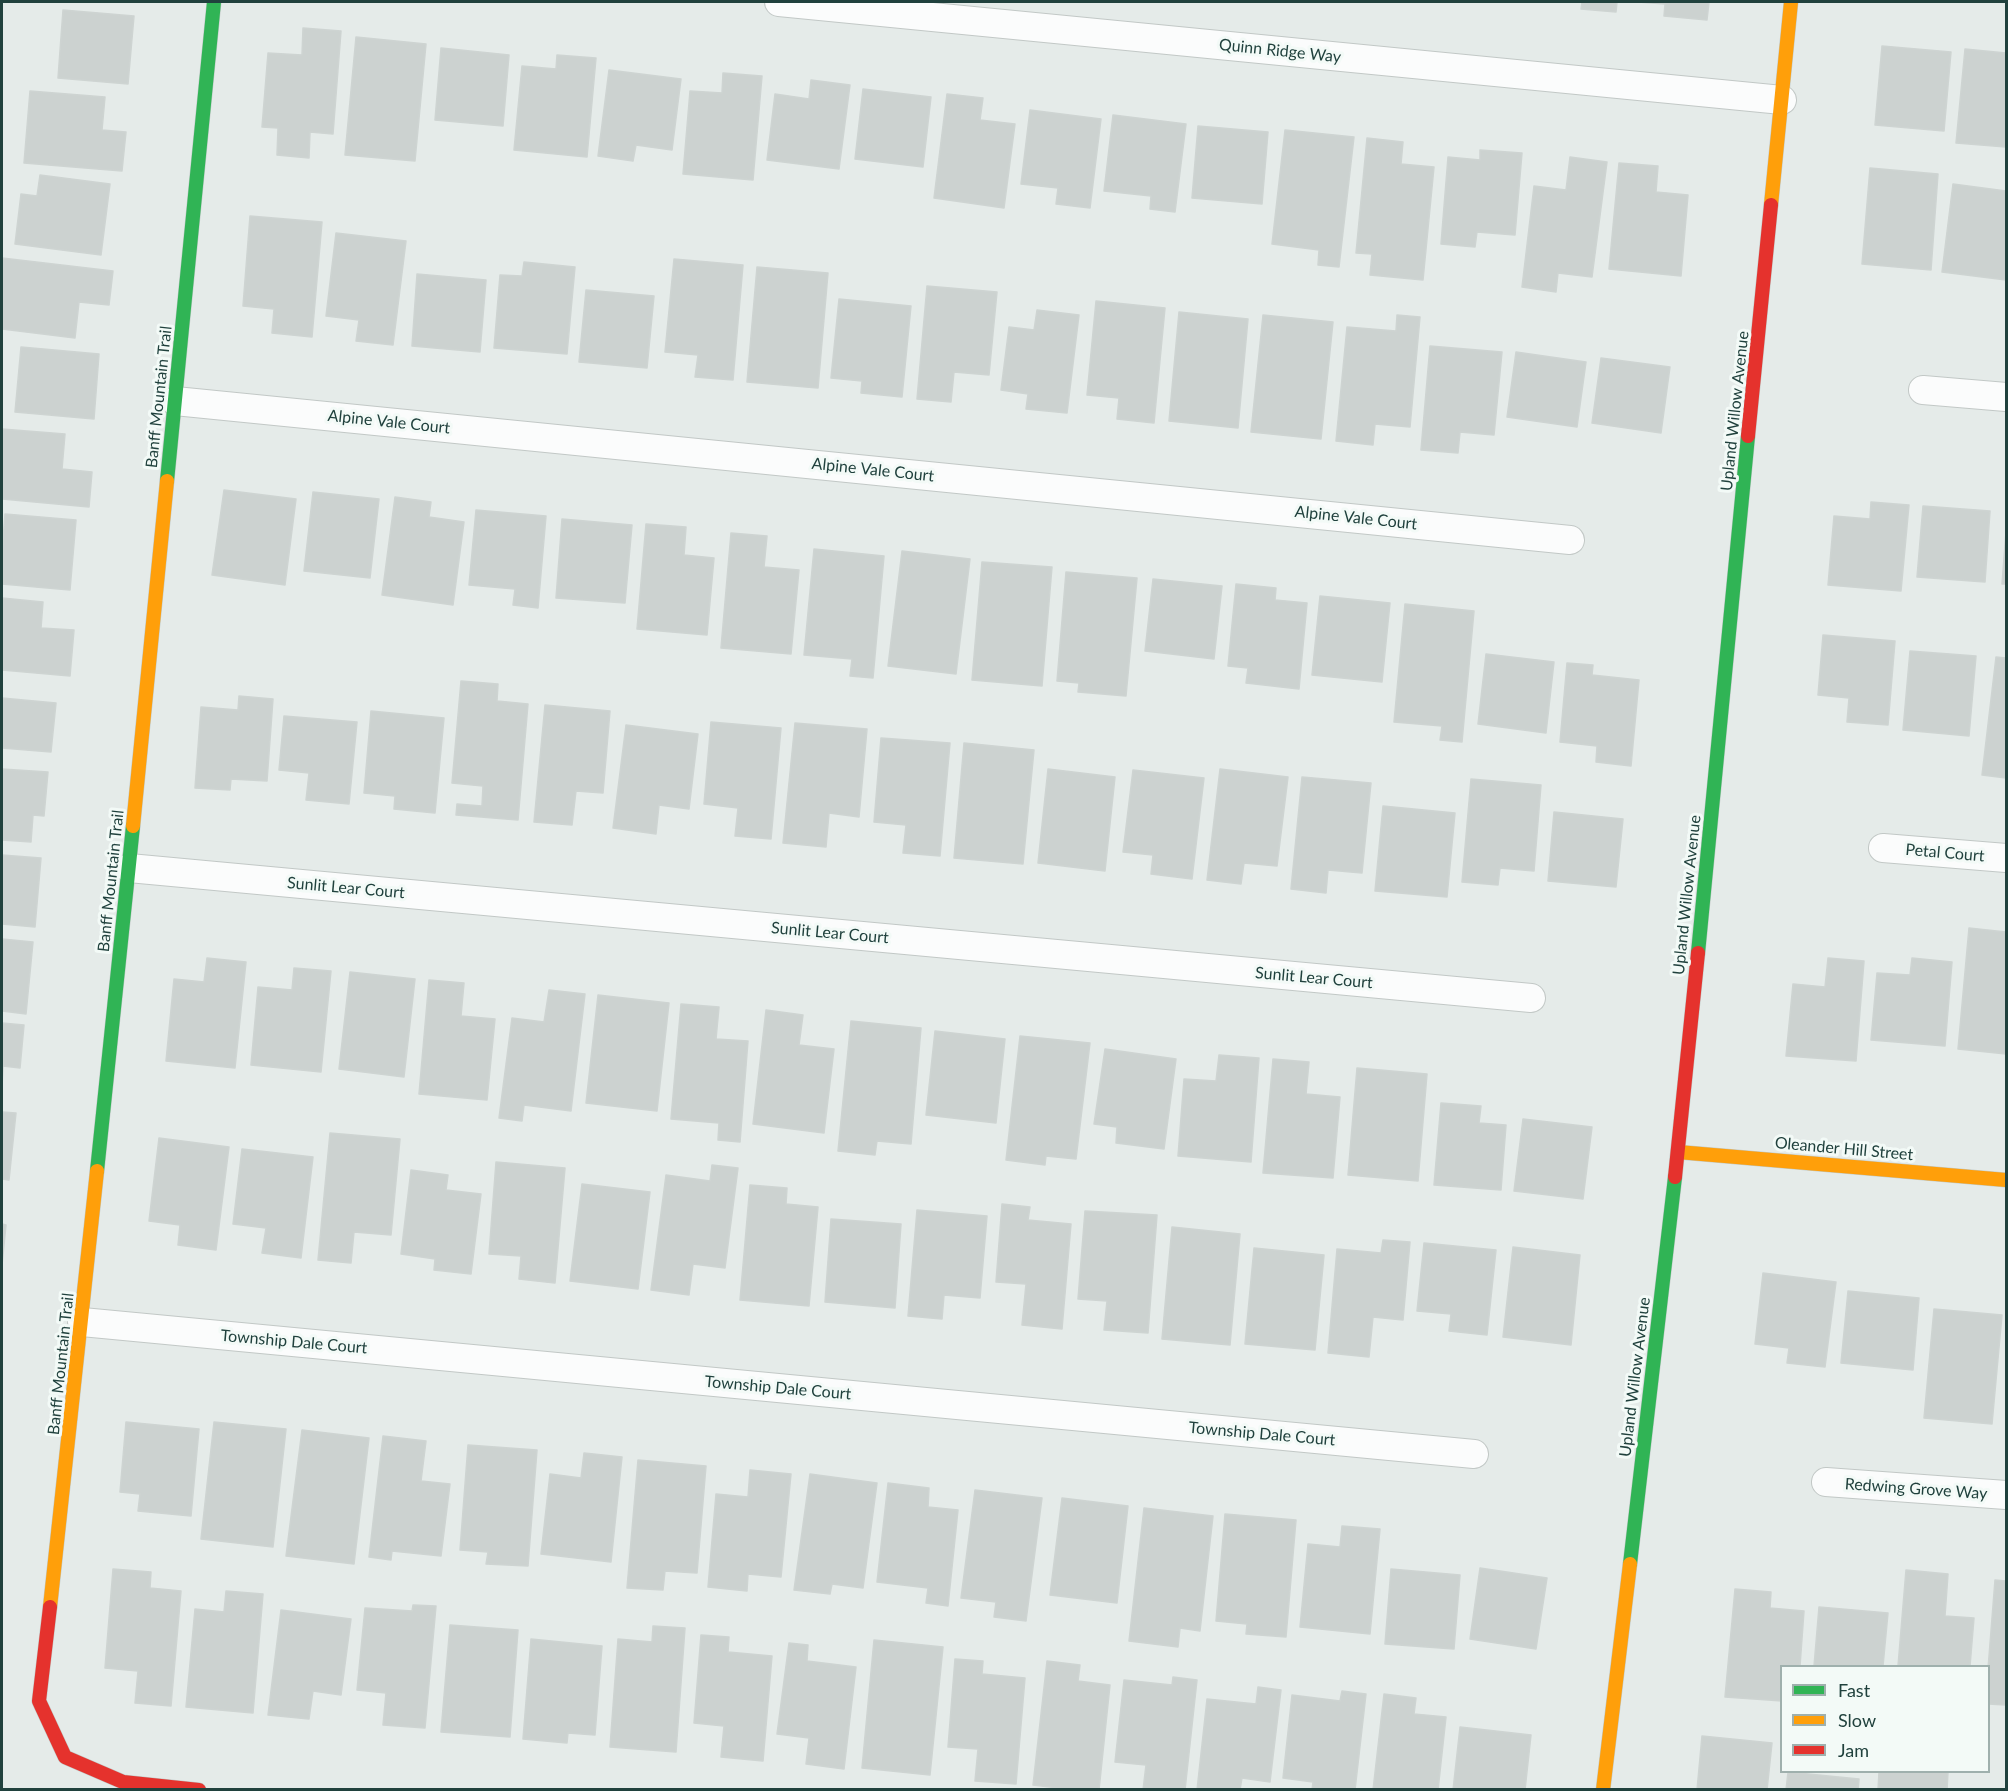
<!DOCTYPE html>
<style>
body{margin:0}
#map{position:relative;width:2008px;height:1791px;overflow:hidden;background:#e5ebe9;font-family:Lato,sans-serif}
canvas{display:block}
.frame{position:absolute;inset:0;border:3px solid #20413d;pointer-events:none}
.legend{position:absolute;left:1780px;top:1665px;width:210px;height:108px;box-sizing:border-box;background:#f3faf7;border:2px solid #9fb0ad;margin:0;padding:8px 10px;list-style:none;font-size:18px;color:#20413d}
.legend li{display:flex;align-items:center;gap:12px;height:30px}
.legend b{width:30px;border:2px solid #9fb0ad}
</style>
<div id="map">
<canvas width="2008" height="1791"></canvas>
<div class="frame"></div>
<ul class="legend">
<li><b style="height:8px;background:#30b455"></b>Fast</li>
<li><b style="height:8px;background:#ff9f0a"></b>Slow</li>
<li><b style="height:8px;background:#e5322d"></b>Jam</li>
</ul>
</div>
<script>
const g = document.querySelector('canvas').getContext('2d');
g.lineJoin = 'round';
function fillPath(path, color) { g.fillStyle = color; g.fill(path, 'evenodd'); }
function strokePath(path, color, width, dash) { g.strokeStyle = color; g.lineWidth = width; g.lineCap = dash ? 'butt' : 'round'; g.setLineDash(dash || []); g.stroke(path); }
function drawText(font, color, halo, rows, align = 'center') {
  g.font = font + ' Lato,sans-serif'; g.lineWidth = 6; g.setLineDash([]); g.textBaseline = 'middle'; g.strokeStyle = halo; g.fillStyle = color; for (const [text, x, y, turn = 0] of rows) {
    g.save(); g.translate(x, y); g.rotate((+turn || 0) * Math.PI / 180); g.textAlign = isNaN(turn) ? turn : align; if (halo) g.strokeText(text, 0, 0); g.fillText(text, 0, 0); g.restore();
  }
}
const building = new Path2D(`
 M 1582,2 L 1617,2 L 1616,12 L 1581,9 Z
 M 1638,2 L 1709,2 L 1707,20 L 1664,16 L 1665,4 Z
 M 63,10 L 134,16 L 128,84 L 58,78 Z
 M 303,28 L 341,31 L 333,134 L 310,132 L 309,158 L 277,155 L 278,128 L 262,127 L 268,53 L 302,55 Z
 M 356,37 L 426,44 L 415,161 L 345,155 Z
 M 1882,46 L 1951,52 L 1944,131 L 1875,125 Z
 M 441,48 L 509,55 L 503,126 L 435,120 Z
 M 1965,49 L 2006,53 L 2006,147 L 1956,143 Z
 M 557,55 L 596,58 L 587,157 L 514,150 L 522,66 L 556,69 Z
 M 609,70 L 681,79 L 672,150 L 636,145 L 633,161 L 598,156 Z
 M 723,73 L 762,76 L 753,180 L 683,174 L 690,91 L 722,93 Z
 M 811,80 L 850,85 L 839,169 L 767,160 L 775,94 L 809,99 Z
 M 863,89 L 931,97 L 923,167 L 855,159 Z
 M 30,91 L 105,97 L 102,130 L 126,132 L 122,171 L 24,163 Z
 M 947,94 L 983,98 L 980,120 L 1015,124 L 1004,208 L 934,198 Z
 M 1030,110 L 1101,119 L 1090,208 L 1056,204 L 1058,188 L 1021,184 Z
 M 1113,115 L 1186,124 L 1175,212 L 1150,209 L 1151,196 L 1104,191 Z
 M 1198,126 L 1268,132 L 1262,204 L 1192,198 Z
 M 1285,130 L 1354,137 L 1339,267 L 1318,265 L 1319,250 L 1272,244 Z
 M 1367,138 L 1403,142 L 1401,164 L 1434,167 L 1423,280 L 1370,275 L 1372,254 L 1356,253 Z
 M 1480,150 L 1522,153 L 1515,235 L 1477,232 L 1475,247 L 1441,244 L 1448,157 L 1480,160 Z
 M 1570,157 L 1607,162 L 1592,277 L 1558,273 L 1556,292 L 1522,287 L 1534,186 L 1566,190 Z
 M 1619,163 L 1658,166 L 1656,192 L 1688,195 L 1681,276 L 1609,269 Z
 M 1870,168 L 1938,174 L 1931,270 L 1862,264 Z
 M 40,175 L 110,184 L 101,255 L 15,244 L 21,194 L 37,196 Z
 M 1953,184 L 2006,191 L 2006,280 L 1942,272 Z
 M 250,216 L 322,222 L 312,337 L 272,333 L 274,309 L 243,306 Z
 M 336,233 L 406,241 L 393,345 L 356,341 L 359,320 L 326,316 Z
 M 2,258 L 113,271 L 109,305 L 79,302 L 75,338 L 2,329 Z
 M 674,259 L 743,265 L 733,380 L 695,377 L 698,355 L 665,352 Z
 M 524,262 L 575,267 L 567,354 L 494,348 L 500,275 L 522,276 Z
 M 757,267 L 828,273 L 818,388 L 747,382 Z
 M 417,274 L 486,280 L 480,352 L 412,346 Z
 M 927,286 L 997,292 L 989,375 L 954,372 L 951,402 L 917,399 Z
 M 586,290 L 654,296 L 647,368 L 579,362 Z
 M 839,299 L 911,306 L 902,397 L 861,393 L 862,381 L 831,378 Z
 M 1096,301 L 1165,308 L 1154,423 L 1117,419 L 1119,398 L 1087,395 Z
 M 1037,310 L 1079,315 L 1067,413 L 1026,409 L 1028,394 L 1001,390 L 1009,327 L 1034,330 Z
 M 1179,312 L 1248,319 L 1238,428 L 1169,421 Z
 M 1263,315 L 1333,322 L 1321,439 L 1251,432 Z
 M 1397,315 L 1420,317 L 1410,427 L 1375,424 L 1373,445 L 1336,441 L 1347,327 L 1396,331 Z
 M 1430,346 L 1502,352 L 1494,435 L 1460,432 L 1458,453 L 1421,450 Z
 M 21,347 L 99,354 L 94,419 L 15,412 Z
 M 1516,352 L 1586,362 L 1577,427 L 1507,417 Z
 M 1601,358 L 1670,367 L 1661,433 L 1592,423 Z
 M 2,429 L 65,434 L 62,469 L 92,472 L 89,507 L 2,499 Z
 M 224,490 L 296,499 L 285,585 L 212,575 Z
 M 313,492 L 379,499 L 370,578 L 304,571 Z
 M 395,497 L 431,502 L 429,517 L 464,522 L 453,605 L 382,595 Z
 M 1871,502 L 1909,505 L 1901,591 L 1828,585 L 1834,516 L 1870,519 Z
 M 1923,506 L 1990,511 L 1985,582 L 1917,577 Z
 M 476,510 L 546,516 L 538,608 L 513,605 L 515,589 L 469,585 Z
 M 5,514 L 76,520 L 70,590 L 2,584 L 2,552 Z
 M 562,519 L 632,525 L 625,603 L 556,598 Z
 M 646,524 L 686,527 L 684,555 L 714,558 L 707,635 L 637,629 Z
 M 2006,532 L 2006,584 L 2002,584 Z
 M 731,533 L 767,536 L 764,567 L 799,570 L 791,654 L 721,648 Z
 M 814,549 L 884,556 L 873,678 L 850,676 L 852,659 L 804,655 Z
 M 902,551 L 970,559 L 956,674 L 888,666 Z
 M 982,562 L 1052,567 L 1042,686 L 972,680 Z
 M 1066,572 L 1137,578 L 1126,696 L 1078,692 L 1079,683 L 1057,681 Z
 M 1153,579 L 1222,586 L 1214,659 L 1145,651 Z
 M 1236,584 L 1276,588 L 1275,600 L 1307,603 L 1299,689 L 1246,683 L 1248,668 L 1228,666 Z
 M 1320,596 L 1390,603 L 1382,682 L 1312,675 Z
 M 2,598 L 43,602 L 41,628 L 74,630 L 70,676 L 2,670 Z
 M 1405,604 L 1474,611 L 1462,742 L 1440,740 L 1442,726 L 1394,722 Z
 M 1823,635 L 1895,641 L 1888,725 L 1847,722 L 1849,698 L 1818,695 Z
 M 1910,651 L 1976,656 L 1969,736 L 1903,730 Z
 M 1486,654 L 1554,662 L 1546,733 L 1478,724 Z
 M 1996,657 L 2006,658 L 2006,778 L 1982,775 Z
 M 1567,663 L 1593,665 L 1592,675 L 1639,680 L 1631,766 L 1596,762 L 1597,746 L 1560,742 Z
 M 461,681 L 498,684 L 497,701 L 528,704 L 518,820 L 456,815 L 457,804 L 482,806 L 483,786 L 452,783 Z
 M 239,696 L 273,699 L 267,781 L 231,779 L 230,790 L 195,788 L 201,707 L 238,710 Z
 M 2,698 L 56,703 L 51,752 L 2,748 Z
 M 545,705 L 610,711 L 603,793 L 576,791 L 572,825 L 534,822 Z
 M 371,711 L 444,718 L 435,813 L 394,809 L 395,796 L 364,793 Z
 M 284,716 L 357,722 L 349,804 L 306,800 L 309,773 L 279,770 Z
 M 711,722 L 781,728 L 771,839 L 735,836 L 738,808 L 704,804 Z
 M 795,723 L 867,729 L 859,817 L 829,813 L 826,847 L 783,843 Z
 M 626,725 L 698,734 L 689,809 L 659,805 L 656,834 L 613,828 Z
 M 881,738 L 950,743 L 940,856 L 903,853 L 906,825 L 874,822 Z
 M 964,743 L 1034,750 L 1023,864 L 954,858 Z
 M 2,769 L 48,772 L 44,816 L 33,815 L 31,842 L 2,840 Z
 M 1048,769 L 1115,777 L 1105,871 L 1038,863 Z
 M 1220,769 L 1288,777 L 1277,866 L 1244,863 L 1241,884 L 1207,880 Z
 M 1133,770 L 1204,778 L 1192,879 L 1151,874 L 1153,855 L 1123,852 Z
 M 1302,777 L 1371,783 L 1362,873 L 1328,870 L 1326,893 L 1291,889 Z
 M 1471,779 L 1541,785 L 1534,871 L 1500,868 L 1498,885 L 1462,882 Z
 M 1383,806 L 1455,813 L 1447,897 L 1375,891 Z
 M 1554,812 L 1623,819 L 1616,887 L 1548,881 Z
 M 2,855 L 41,858 L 35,927 L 2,924 Z
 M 1969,928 L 2006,932 L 2006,1054 L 1958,1049 Z
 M 2,939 L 33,942 L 26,1014 L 2,1011 Z
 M 207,958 L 246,962 L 235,1068 L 166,1061 L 174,979 L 204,982 Z
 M 1828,958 L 1864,961 L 1856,1061 L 1786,1056 L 1793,984 L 1825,987 Z
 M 1912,958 L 1952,962 L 1945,1046 L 1871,1040 L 1877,973 L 1910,975 Z
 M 294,968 L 331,971 L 321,1072 L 251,1065 L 258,987 L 292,990 Z
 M 350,972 L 415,979 L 404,1077 L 339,1069 Z
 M 429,980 L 464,983 L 461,1016 L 495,1019 L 487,1100 L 419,1094 Z
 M 549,990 L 585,994 L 571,1111 L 524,1105 L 522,1121 L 499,1118 L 512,1018 L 544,1022 Z
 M 598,995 L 669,1003 L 657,1111 L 586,1103 Z
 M 681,1004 L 719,1007 L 716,1039 L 748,1041 L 740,1142 L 718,1140 L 719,1123 L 671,1119 Z
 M 766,1010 L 803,1015 L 799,1045 L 834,1049 L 824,1133 L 753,1124 Z
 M 851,1021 L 921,1028 L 911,1144 L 877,1141 L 875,1155 L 838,1151 Z
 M 2,1023 L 24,1025 L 20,1068 L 3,1066 L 2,1087 Z
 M 935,1031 L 1005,1039 L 996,1123 L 926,1115 Z
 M 1020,1036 L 1090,1043 L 1076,1159 L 1046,1156 L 1045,1165 L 1006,1160 Z
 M 1105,1049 L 1176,1059 L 1164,1149 L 1116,1143 L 1117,1127 L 1094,1124 Z
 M 1219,1055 L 1259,1058 L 1251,1162 L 1178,1156 L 1184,1079 L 1216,1081 Z
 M 1273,1059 L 1309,1062 L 1306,1094 L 1340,1097 L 1333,1178 L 1263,1173 Z
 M 1357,1068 L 1427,1074 L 1418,1181 L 1348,1175 Z
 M 1441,1103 L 1481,1106 L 1479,1123 L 1506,1125 L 1501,1190 L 1434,1185 Z
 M 2,1112 L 16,1113 L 9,1180 L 2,1179 Z
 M 1523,1119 L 1592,1127 L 1583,1199 L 1514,1191 Z
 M 330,1133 L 400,1139 L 391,1235 L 354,1232 L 351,1263 L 318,1260 Z
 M 159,1138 L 229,1147 L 216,1250 L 178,1245 L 180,1225 L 149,1221 Z
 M 242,1149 L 313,1157 L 301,1258 L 262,1253 L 266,1228 L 233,1224 Z
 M 496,1162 L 565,1168 L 555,1283 L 519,1279 L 521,1256 L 489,1254 Z
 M 712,1165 L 738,1168 L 725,1268 L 693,1264 L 689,1295 L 651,1290 L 666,1175 L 710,1181 Z
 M 411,1170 L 448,1175 L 446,1190 L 481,1194 L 471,1274 L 434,1270 L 435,1259 L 401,1254 Z
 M 582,1184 L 650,1192 L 638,1289 L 570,1281 Z
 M 750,1185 L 787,1188 L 786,1204 L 818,1207 L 809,1306 L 740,1300 Z
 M 1002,1204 L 1030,1207 L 1028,1220 L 1071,1224 L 1062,1329 L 1022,1325 L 1026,1284 L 996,1282 Z
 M 917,1210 L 987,1216 L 980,1298 L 944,1295 L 942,1319 L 908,1316 Z
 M 1085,1211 L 1157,1215 L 1148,1333 L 1104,1330 L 1107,1301 L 1078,1299 Z
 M 831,1219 L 901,1224 L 895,1308 L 825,1302 Z
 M 2,1224 L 6,1225 L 2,1265 Z
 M 1172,1227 L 1240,1234 L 1230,1345 L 1162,1339 Z
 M 1383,1240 L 1410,1242 L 1403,1320 L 1373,1317 L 1369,1357 L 1328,1353 L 1337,1249 L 1381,1253 Z
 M 1424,1243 L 1496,1250 L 1487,1335 L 1449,1331 L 1451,1314 L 1417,1311 Z
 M 1513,1247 L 1580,1255 L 1571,1345 L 1503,1337 Z
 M 1254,1248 L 1324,1255 L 1315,1350 L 1245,1344 Z
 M 1763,1273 L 1836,1282 L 1825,1367 L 1787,1363 L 1789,1348 L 1755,1344 Z
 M 1848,1291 L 1919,1298 L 1913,1370 L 1841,1363 Z
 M 1934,1309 L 2002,1315 L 1992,1424 L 1924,1418 Z
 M 126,1422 L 199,1429 L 191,1516 L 138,1511 L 140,1494 L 120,1492 Z
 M 214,1422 L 286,1429 L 273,1547 L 201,1539 Z
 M 302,1430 L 369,1438 L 354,1564 L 286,1556 Z
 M 383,1436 L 426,1441 L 421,1481 L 450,1484 L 441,1556 L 392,1551 L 391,1560 L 369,1557 Z
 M 468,1445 L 537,1450 L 528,1566 L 486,1564 L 488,1552 L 460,1550 Z
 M 584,1453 L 622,1457 L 611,1562 L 541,1554 L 550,1474 L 581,1478 Z
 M 638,1460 L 706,1466 L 697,1573 L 665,1571 L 663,1590 L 627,1588 Z
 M 750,1470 L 791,1474 L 781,1577 L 748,1574 L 747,1591 L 708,1587 L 716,1494 L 748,1497 Z
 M 810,1474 L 877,1483 L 863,1588 L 832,1584 L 830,1594 L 794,1590 Z
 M 888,1483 L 929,1488 L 928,1507 L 958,1510 L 948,1606 L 926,1603 L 928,1588 L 877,1582 Z
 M 975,1490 L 1042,1498 L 1026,1621 L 994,1617 L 996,1602 L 961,1598 Z
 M 1062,1498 L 1128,1506 L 1117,1603 L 1050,1595 Z
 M 1144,1508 L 1213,1516 L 1200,1631 L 1180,1628 L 1178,1647 L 1129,1641 Z
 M 1225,1514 L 1296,1520 L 1286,1637 L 1246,1634 L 1247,1624 L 1216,1621 Z
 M 1342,1526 L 1380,1529 L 1370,1634 L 1300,1627 L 1308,1544 L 1340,1547 Z
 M 1480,1568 L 1547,1578 L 1536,1649 L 1470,1639 Z
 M 113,1569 L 151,1572 L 150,1588 L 181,1591 L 171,1706 L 135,1703 L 138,1671 L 105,1668 Z
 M 1391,1569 L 1460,1575 L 1454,1649 L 1385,1644 Z
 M 1906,1570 L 1948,1574 L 1945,1616 L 1974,1618 L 1970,1666 L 1898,1666 Z
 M 1995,1580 L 2006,1581 L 2006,1705 L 1988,1704 L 1988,1669 Z
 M 1735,1589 L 1771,1592 L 1770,1608 L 1804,1611 L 1800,1666 L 1782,1666 L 1782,1701 L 1725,1697 Z
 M 226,1591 L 263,1594 L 253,1713 L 186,1707 L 195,1609 L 224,1612 Z
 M 413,1605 L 436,1606 L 425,1728 L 383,1725 L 386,1693 L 357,1690 L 365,1608 L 412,1611 Z
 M 1819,1607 L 1888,1613 L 1883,1666 L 1814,1666 Z
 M 281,1610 L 351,1619 L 341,1695 L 313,1691 L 309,1719 L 268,1715 Z
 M 450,1625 L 518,1630 L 510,1737 L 441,1732 Z
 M 653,1626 L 685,1628 L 676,1752 L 610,1747 L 618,1639 L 652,1642 Z
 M 701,1635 L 729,1637 L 728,1652 L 772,1656 L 763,1761 L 721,1757 L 724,1726 L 694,1723 Z
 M 531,1639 L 602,1646 L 595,1735 L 568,1733 L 567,1743 L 523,1739 Z
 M 874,1640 L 943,1647 L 930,1775 L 862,1768 Z
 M 789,1643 L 808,1645 L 807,1661 L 856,1667 L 844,1769 L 806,1764 L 809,1738 L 777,1734 Z
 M 955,1659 L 983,1661 L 982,1674 L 1025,1678 L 1016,1784 L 975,1781 L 978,1749 L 948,1747 Z
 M 1047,1661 L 1080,1665 L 1078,1681 L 1110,1685 L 1099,1790 L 1075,1790 L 1033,1785 Z
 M 1173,1677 L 1197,1680 L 1185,1790 L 1143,1790 L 1146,1765 L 1115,1762 L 1124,1680 L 1172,1685 Z
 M 1258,1687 L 1281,1690 L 1270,1782 L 1242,1778 L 1240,1790 L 1197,1790 L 1207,1699 L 1256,1704 Z
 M 1342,1691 L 1366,1694 L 1355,1790 L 1312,1790 L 1313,1782 L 1283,1778 L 1292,1695 L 1340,1701 Z
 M 1384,1694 L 1416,1698 L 1414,1714 L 1446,1717 L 1438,1790 L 1373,1790 Z
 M 1460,1727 L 1531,1735 L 1525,1790 L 1453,1790 Z
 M 1702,1736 L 1772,1743 L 1767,1790 L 1697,1790 Z
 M 1788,1772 L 1859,1779 L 1858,1790 L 1786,1790 Z
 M 1879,1772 L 1948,1772 L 1947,1790 L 1878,1790 Z`);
const street = new Path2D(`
 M 779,2 L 1782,100
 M 1923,390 L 2006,397
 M 175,401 L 1570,540
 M 1883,848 L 2006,858
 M 129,868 L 1531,998
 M 82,1322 L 1474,1454
 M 1826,1482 L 2006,1495`);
const fast = new Path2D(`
 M 167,481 L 214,2
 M 1698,953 L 1748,436
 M 97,1171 L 133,826
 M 1630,1564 L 1675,1177`);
const slow = new Path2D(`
 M 1771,205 L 1791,2
 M 133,826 L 167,481
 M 1678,1152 L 2006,1180
 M 50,1607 L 97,1171
 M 1603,1790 L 1630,1564`);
const jam = new Path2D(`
 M 1748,436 L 1771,205
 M 1675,1177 L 1698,953
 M 50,1607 L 39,1701 L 65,1757 L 123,1782 L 199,1790`);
const streetNames = [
 ["Quinn Ridge Way",1280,51,6],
 ["Banff Mountain Trail",159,397,-84],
 ["Upland Willow Avenue",1735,411,-84],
 ["Alpine Vale Court",389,422,6],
 ["Alpine Vale Court",873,470,6],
 ["Alpine Vale Court",1356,518,6],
 ["Petal Court",1945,853,5],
 ["Banff Mountain Trail",111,881,-84],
 ["Sunlit Lear Court",346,888,5],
 ["Upland Willow Avenue",1687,895,-84],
 ["Sunlit Lear Court",830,933,5],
 ["Sunlit Lear Court",1314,978,5],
 ["Oleander Hill Street",1844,1149,5],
 ["Township Dale Court",294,1342,5],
 ["Banff Mountain Trail",61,1364,-84],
 ["Upland Willow Avenue",1635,1377,-83],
 ["Township Dale Court",778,1388,5],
 ["Township Dale Court",1262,1434,5],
 ["Redwing Grove Way",1916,1489,4]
];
fillPath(building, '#ccd2d0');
strokePath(building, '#ced4d2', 1.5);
strokePath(street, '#c2c8c6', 30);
strokePath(fast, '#c0c9c7', 15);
strokePath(slow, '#c0c9c7', 15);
strokePath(jam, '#c0c9c7', 15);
strokePath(street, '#fbfcfc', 28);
strokePath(fast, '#30b455', 14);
strokePath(slow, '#ff9f0a', 14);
strokePath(jam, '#e5322d', 14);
drawText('16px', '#20413d', '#f3faf7', streetNames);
</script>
